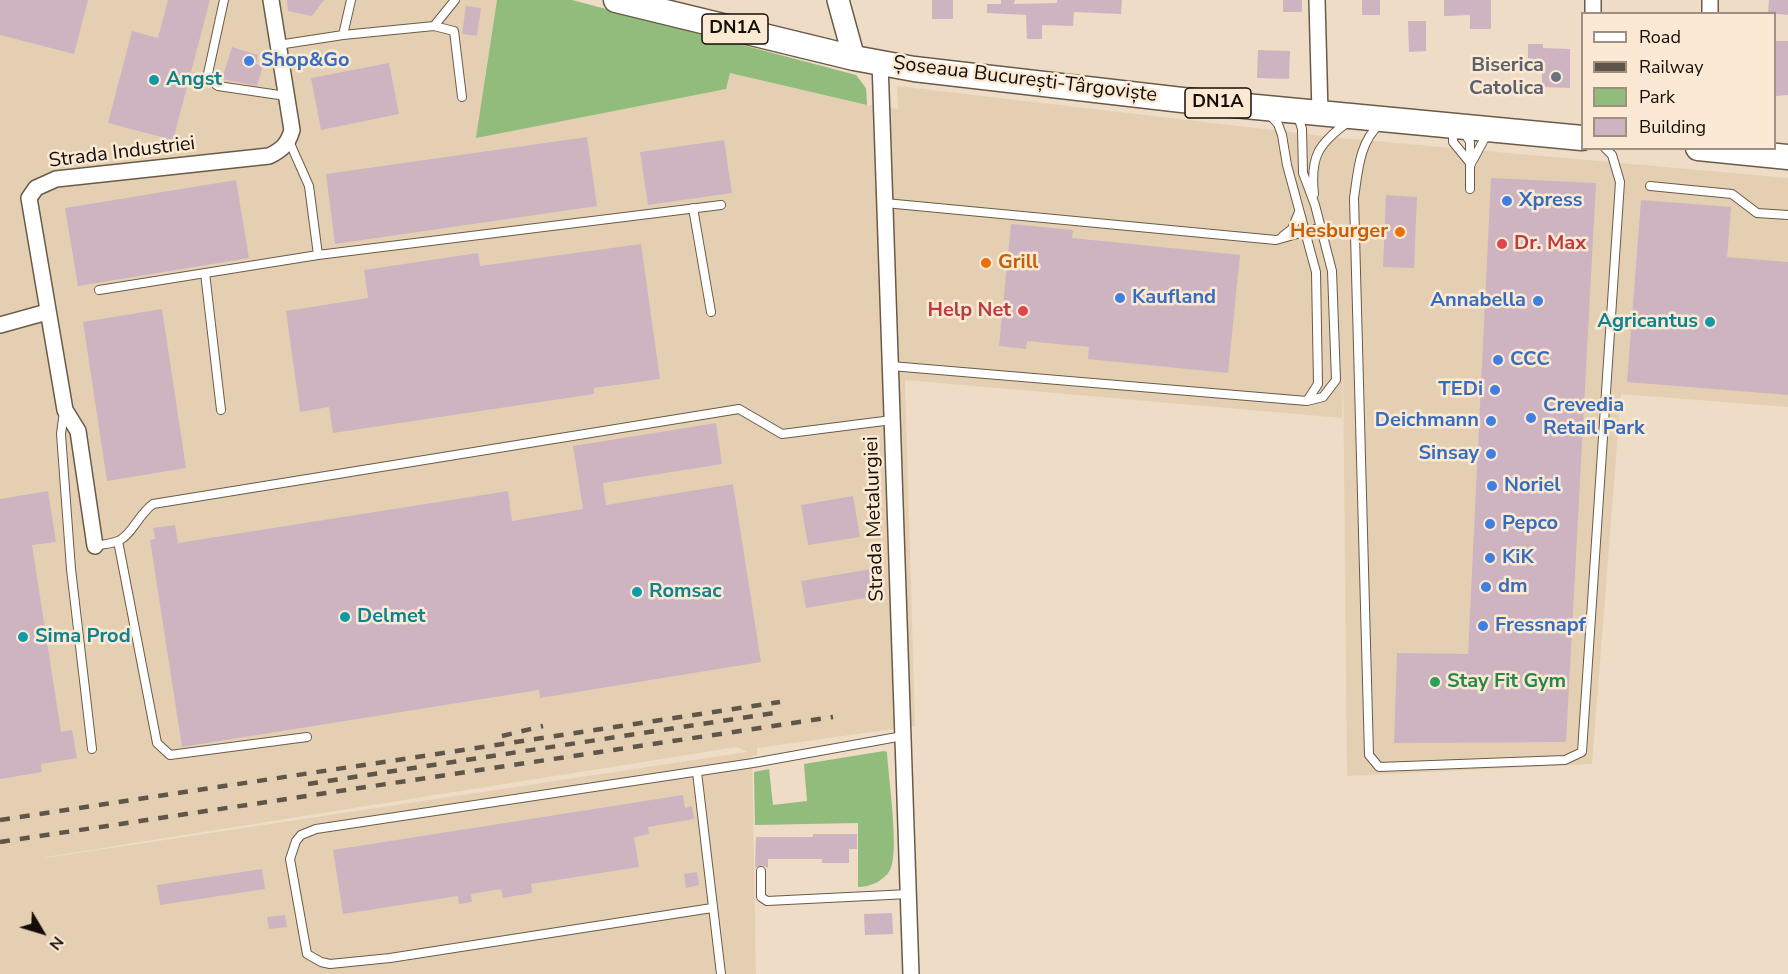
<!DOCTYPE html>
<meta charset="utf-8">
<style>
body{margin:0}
#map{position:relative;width:1788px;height:974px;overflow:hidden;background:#eedcc6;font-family:"Nunito Sans",sans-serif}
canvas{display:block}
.legend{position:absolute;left:1581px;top:12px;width:195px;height:138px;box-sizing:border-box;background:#fbe9d3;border:2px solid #9f9181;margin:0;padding:8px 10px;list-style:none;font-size:18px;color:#140e07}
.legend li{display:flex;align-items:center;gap:12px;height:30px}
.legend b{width:30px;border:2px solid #9f9181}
.north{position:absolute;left:12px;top:902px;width:60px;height:60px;-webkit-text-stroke:4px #fbe9d3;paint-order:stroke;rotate:128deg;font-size:16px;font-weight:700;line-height:24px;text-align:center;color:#140e07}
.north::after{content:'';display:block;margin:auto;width:21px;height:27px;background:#140e07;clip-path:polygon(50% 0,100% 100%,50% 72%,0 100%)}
</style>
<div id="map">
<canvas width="1788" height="974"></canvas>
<ul class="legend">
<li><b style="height:8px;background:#fff"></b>Road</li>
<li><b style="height:8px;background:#5f5548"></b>Railway</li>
<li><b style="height:16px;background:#91bc7b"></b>Park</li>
<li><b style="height:16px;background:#ceb4c1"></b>Building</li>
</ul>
<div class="north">N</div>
</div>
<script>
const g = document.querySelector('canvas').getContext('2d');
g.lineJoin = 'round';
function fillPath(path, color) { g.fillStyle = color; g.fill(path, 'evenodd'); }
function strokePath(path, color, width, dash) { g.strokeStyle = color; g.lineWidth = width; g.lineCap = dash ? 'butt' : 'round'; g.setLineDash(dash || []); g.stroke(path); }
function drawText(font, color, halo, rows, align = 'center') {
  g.font = font + ' "Nunito Sans",sans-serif'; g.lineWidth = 5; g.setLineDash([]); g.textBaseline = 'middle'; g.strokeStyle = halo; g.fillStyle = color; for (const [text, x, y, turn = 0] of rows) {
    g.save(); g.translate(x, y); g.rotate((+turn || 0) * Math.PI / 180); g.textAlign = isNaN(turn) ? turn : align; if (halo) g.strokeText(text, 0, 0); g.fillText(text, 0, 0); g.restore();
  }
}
const built = new Path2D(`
 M 0,0 L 497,0 L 477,138 L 730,73 L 867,105 L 898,109 L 897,86 L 1341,138 L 1788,178 L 1788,407 L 1621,394 L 1592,764 L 1347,776 L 1343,356 L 1342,418 L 905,380 L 915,726 L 757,748 L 757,755 L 752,756 L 756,974 L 0,974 ZM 737,747 L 747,752 L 45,858 L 46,857 Z`);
const green = new Path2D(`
 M 497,0 L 572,0 L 856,75 L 866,88 L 867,105 L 730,73 L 726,89 L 476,138 Z
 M 884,751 L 887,752 C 888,775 900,854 890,870 C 884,881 870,887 858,887 L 858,823 L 755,825 L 754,772 L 769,769 L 773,805 L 807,801 L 804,764 Z`);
const building = new Path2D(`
 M 0,0 L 88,0 L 74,54 L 0,35 Z
 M 168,0 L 210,0 L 173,140 L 108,123 L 132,31 L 158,38 Z
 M 287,0 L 324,0 L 312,16 L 288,11 Z
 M 932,0 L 953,0 L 953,19 L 932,19 Z
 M 1001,0 L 1015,0 L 1014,4 L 1057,3 L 1057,0 L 1122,0 L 1121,14 L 1074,12 L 1073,26 L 1042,25 L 1042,39 L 1027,39 L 1026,15 L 987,13 L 987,4 L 1001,4 Z
 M 1283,0 L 1302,0 L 1302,12 L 1283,12 Z
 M 1362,0 L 1380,0 L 1380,15 L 1362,15 Z
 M 1444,0 L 1491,0 L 1491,29 L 1470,29 L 1470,15 L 1444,16 Z
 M 1769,0 L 1788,0 L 1788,15 L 1768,13 Z
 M 466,6 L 481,8 L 477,36 L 462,34 Z
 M 1408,21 L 1426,21 L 1426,51 L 1409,52 Z
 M 1774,41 L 1788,41 L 1788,95 L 1774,96 Z
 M 1528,44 L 1543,44 L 1543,48 L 1570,49 L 1570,88 L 1542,87 L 1542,66 L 1528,66 Z
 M 232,47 L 258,55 L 256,64 L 263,66 L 257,86 L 222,79 Z
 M 1258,50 L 1290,51 L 1289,79 L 1257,78 Z
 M 389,63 L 399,114 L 321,130 L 311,78 Z
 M 587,137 L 597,206 L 335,244 L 326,174 Z
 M 724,140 L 732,193 L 648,205 L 640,152 Z
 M 1491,178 L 1596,183 L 1566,742 L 1394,743 L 1397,653 L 1468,654 Z
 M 236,180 L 249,258 L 78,286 L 65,208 Z
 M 1386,195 L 1417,197 L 1414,268 L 1383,267 Z
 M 1641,200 L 1731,207 L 1727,257 L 1788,262 L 1788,395 L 1627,382 Z
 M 1011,224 L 1073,230 L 1072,238 L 1240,255 L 1228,373 L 1088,359 L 1089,347 L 1027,341 L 1026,349 L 999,346 Z
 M 641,244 L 660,379 L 594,388 L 594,394 L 333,433 L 329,407 L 300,412 L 286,311 L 368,298 L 364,270 L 478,253 L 480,266 Z
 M 162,309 L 186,468 L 107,481 L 83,322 Z
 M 716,423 L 722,464 L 603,483 L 606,505 L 733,484 L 761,662 L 540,698 L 539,690 L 182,747 L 150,540 L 155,539 L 153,528 L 175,525 L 178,543 L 508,491 L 512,521 L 583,509 L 573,446 Z
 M 48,491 L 56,542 L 32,545 L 61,732 L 72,730 L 77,758 L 41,764 L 42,772 L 0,779 L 0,499 Z
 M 853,496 L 860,537 L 808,545 L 801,505 Z
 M 871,569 L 876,596 L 806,608 L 801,581 Z
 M 683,795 L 685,808 L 692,806 L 694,819 L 648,827 L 649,834 L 634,837 L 639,867 L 531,884 L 532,893 L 503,898 L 501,889 L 471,894 L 472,902 L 459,904 L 458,896 L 343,914 L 333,850 Z
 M 813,834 L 857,834 L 857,849 L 849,849 L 849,863 L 822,863 L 822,859 L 768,859 L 768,868 L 762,865 L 755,868 L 756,837 L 813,837 Z
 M 262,869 L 265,889 L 160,905 L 157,885 Z
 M 697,872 L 699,885 L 686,888 L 684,874 Z
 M 892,913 L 893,934 L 865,935 L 864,914 Z
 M 285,915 L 287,927 L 269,929 L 267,917 Z`);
const lane = new Path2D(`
 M 224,0 L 207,78 L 218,86 L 286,96
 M 434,26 L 454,31 L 462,97
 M 343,35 L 351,0
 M 278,45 L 343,35 L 434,26 L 455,0
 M 1270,115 L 1278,124 L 1282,135 L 1287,165 L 1316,272 L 1318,384 L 1307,401
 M 1380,124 C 1359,142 1358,172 1354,198 L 1369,755 L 1379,767 L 1565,760 L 1582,752 L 1620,182 L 1612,155 L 1605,148
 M 1453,127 L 1453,142 L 1471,164
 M 1464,132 L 1470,142 L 1470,189
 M 289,141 L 309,186 L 318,255
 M 1473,160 L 1487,134
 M 1650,186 L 1732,194 L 1757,213 L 1788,215
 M 1314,194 C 1310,157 1318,144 1348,122
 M 885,203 L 1276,240 L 1322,227
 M 693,208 L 711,312
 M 1283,236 L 1292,229 L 1299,212
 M 205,273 L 221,410
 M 99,290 L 318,255 L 721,205
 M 891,366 L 1307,401 L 1323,397 L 1336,380 L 1332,271 L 1315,205 L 1303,173 L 1302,129 L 1298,116
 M 64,411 L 61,434 L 71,569 L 92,749
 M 118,541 L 157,743 L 170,755 L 307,737
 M 95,546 C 103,544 113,544 120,540 C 132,534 139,514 153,504 L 739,409 L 782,434 L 892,420
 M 697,772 L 721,974
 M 761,871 L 761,897 L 767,901 L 909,894
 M 712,908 L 390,958 L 330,964 L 321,962 L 307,954 L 290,859 L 296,841 L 301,835 L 316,829 L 753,763 L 903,736`);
const street = new Path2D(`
 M 1317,0 L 1320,113
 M 1593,0 L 1593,14
 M 1710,0 L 1710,14
 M 880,62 L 911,974
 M 0,325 L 47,312
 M 95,546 L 78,431 L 65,410 L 29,198 L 36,188 L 56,179 L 269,156 C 282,150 288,144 292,130 L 271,0`);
const secondary = new Path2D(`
 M 838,0 L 854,58`);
const primary = new Path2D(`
 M 616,0 L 854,58 L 914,69 L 1182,100 L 1582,138
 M 1698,148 L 1788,157`);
const rail = new Path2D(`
 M 502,736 L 543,726
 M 308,784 L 781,712
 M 0,820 L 780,702
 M 0,842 L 833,717`);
const markers = [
 [249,61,6,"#3f7fe0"],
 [1556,77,6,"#6b7280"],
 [154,80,6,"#0f9aa8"],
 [1507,201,6,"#3f7fe0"],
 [1400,232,6,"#e8710a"],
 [1502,244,6,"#e0444e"],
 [986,263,6,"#e8710a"],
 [1120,298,6,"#3f7fe0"],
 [1538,301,6,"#3f7fe0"],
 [1023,311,6,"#e0444e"],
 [1710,322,6,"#0f9aa8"],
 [1498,360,6,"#3f7fe0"],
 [1495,390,6,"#3f7fe0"],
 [1531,418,6,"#3f7fe0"],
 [1491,421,6,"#3f7fe0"],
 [1491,454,6,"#3f7fe0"],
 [1492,486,6,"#3f7fe0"],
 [1490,524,6,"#3f7fe0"],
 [1490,558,6,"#3f7fe0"],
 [1486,587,6,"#3f7fe0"],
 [637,592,6,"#0f9aa8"],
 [345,617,6,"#0f9aa8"],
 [1483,626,6,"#3f7fe0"],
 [23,637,6,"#0f9aa8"],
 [1435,682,6,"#2e9e5b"]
];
const shields = [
 [735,29,66],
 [1218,103,66]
];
const shieldNames = [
 ["DN1A",735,29],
 ["DN1A",1218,103]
];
const shopNames = [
 ["Shop&Go",261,61],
 ["Xpress",1519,201],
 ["Kaufland",1132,298],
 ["Annabella",1526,301,"right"],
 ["CCC",1510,360],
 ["TEDi",1483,390,"right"],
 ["Crevedia",1543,406],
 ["Retail Park",1543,429],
 ["Deichmann",1479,421,"right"],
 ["Sinsay",1479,454,"right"],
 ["Noriel",1504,486],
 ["Pepco",1502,524],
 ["KiK",1502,558],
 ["dm",1498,587],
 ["Fressnapf",1495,626]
];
const worshipNames = [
 ["Biserica",1544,66],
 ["Catolica",1544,89]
];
const cultureNames = [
 ["Angst",166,80],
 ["Agricantus",1698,322,"right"],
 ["Romsac",649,592],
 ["Delmet",357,617],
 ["Sima Prod",35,637]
];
const streetNames = [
 ["Șoseaua București-Târgoviște",1025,80,7],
 ["Strada Industriei",122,153,-7],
 ["Strada Metalurgiei",875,519,-92]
];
const foodNames = [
 ["Hesburger",1388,232],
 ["Grill",998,263,"left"]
];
const healthNames = [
 ["Dr. Max",1514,244],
 ["Help Net",1011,311,"right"]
];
const leisureNames = [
 ["Stay Fit Gym",1447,682]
];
fillPath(built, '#e5cfb3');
fillPath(green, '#91bc7b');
fillPath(building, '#ceb4c1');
strokePath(lane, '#6a5b48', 10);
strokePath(street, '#6a5b48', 18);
strokePath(secondary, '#6a5b48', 24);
strokePath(primary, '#6a5b48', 27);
strokePath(lane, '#fff', 8);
strokePath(street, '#fff', 15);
strokePath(secondary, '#fff', 21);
strokePath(primary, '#fff', 24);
strokePath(rail, '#5f5548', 4.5, [10, 10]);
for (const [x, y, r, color] of markers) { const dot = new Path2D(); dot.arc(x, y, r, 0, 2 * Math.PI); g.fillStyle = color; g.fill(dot); strokePath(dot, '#fbe9d3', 2); }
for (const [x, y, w] of shields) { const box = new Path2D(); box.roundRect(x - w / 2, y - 15, w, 30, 4.5); g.fillStyle = '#fbe9d3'; g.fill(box); strokePath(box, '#140e07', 1.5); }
drawText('bold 18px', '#140e07', null, shieldNames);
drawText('bold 20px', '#366cbe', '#fbe9d3', shopNames, 'left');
drawText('bold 20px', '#5b616d', '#fbe9d3', worshipNames, 'right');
drawText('bold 20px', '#0d838f', '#fbe9d3', cultureNames, 'left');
drawText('20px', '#140e07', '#fbe9d3', streetNames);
drawText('bold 20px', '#c56008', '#fbe9d3', foodNames, 'right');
drawText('bold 20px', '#be3a42', '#fbe9d3', healthNames, 'left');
drawText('bold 20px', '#27864d', '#fbe9d3', leisureNames, 'left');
</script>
